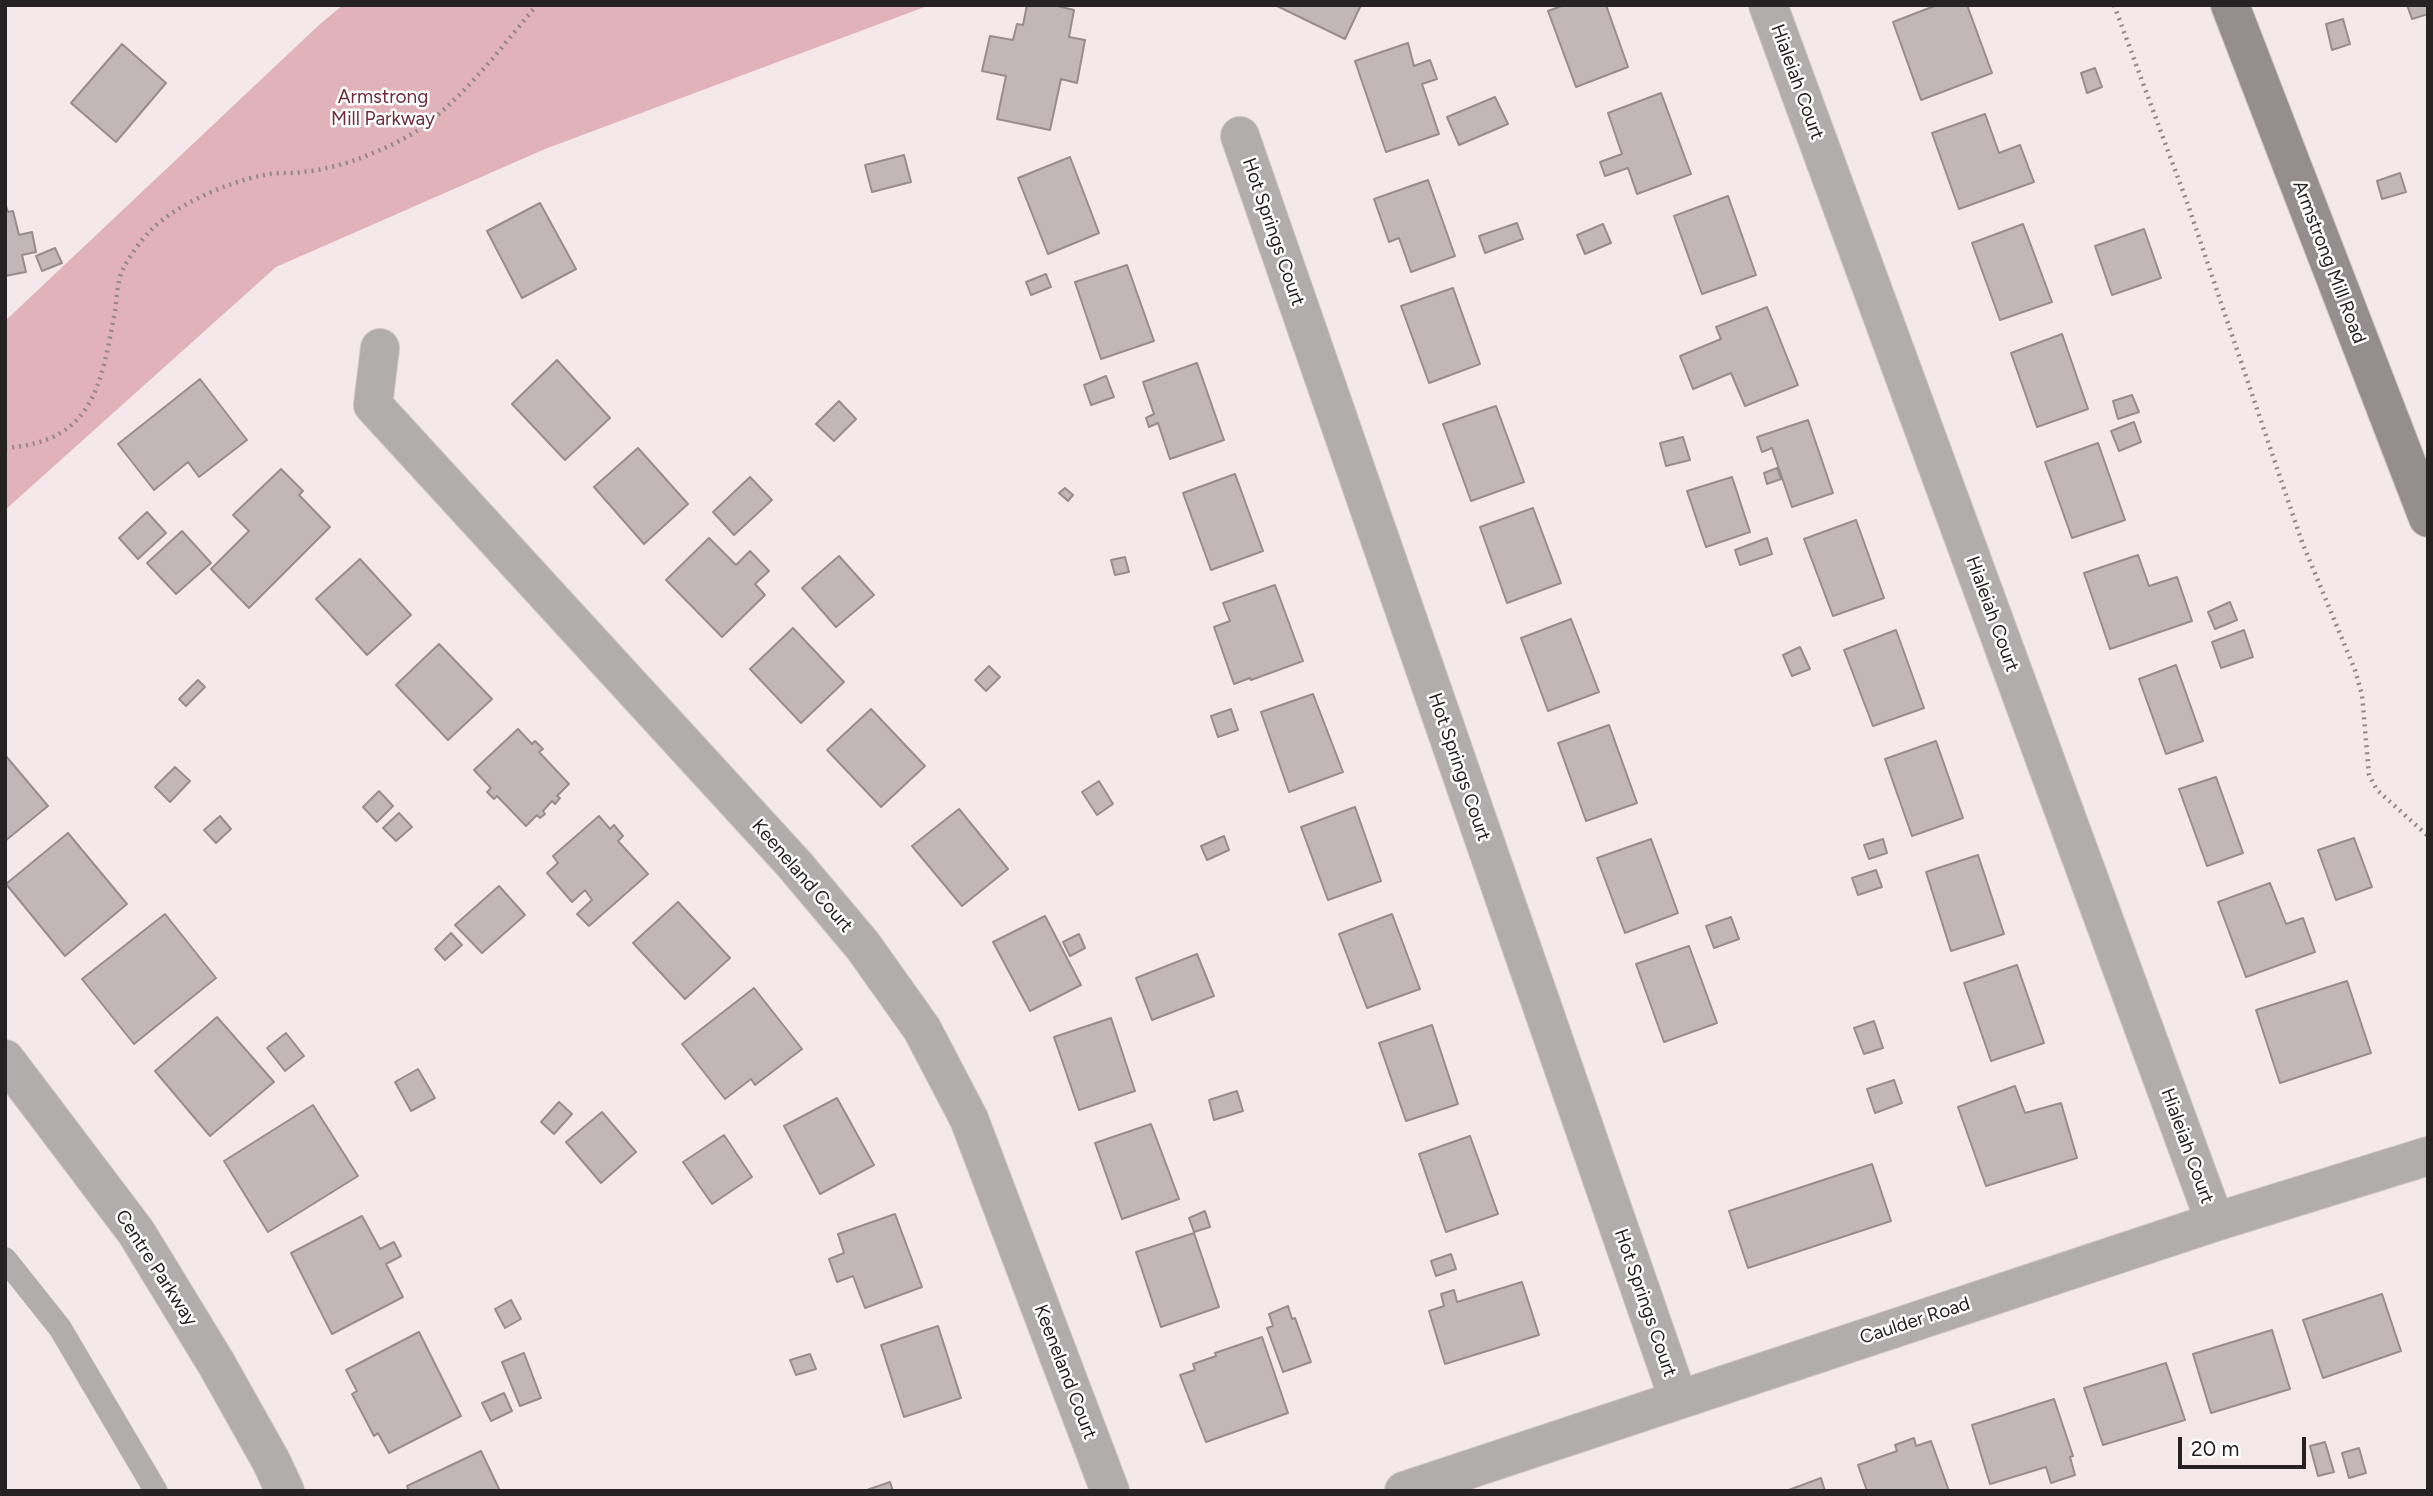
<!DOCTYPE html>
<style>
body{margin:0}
#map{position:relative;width:2433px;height:1496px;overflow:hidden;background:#f4e8ea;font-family:Figtree,sans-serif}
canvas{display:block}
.frame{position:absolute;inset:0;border:7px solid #262223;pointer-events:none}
.scale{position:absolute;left:2178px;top:1437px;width:128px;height:32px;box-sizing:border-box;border:4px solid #262223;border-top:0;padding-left:9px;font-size:21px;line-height:24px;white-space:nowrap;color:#262223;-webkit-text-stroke:5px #fff;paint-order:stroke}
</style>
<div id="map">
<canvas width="2433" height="1496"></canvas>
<div class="frame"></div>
<div class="scale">20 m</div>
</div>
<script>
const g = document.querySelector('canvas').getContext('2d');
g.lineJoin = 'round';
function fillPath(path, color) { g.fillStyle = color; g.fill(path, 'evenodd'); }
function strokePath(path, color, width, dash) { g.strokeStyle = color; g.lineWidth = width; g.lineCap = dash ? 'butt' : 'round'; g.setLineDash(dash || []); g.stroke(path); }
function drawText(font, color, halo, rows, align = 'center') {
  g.font = font + ' Figtree,sans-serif'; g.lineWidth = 5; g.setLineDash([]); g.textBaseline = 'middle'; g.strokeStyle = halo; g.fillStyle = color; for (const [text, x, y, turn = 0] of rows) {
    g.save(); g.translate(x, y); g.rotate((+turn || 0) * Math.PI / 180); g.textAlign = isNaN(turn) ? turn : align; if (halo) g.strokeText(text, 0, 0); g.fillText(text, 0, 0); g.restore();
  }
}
const green = new Path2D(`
 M 343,5 L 930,5 L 545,149 L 276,267 L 5,510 L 5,321 L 320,24 Z`);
const building = new Path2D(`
 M 1027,5 L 1053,5 L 1074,10 L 1069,37 L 1085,40 L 1077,83 L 1061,79 L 1050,130 L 997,119 L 1006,76 L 982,71 L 990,36 L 1013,40 L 1017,24 L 1023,25 Z
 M 1275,5 L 1361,5 L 1345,39 Z
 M 1564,5 L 1606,5 L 1628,67 L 1576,87 L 1548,11 Z
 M 1937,5 L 1967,5 L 1992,73 L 1921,100 L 1893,22 Z
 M 2407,5 L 2428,5 L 2428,14 L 2412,19 Z
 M 2343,19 L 2350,44 L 2332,50 L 2326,24 Z
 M 1408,43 L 1414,66 L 1430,60 L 1437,79 L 1422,84 L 1439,134 L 1386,152 L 1355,61 Z
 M 122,44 L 166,83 L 116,142 L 71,103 Z
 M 2095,68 L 2102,87 L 2087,93 L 2081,73 Z
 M 1661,93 L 1691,174 L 1637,194 L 1628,168 L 1605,176 L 1600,162 L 1622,154 L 1608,113 Z
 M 1495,97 L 1508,124 L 1459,145 L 1447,117 Z
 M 1985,114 L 1999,153 L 2020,145 L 2034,182 L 1959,209 L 1932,133 Z
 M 904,155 L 911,182 L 872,192 L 865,165 Z
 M 1070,157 L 1099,233 L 1048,254 L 1018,178 Z
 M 2400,173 L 2406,192 L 2382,199 L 2377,181 Z
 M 1428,180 L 1455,256 L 1411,272 L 1399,238 L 1389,242 L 1374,199 Z
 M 1728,196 L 1756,275 L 1702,294 L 1674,216 Z
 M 5,203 L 8,212 L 13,211 L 19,235 L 32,232 L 36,252 L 22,255 L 26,272 L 5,276 Z
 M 540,203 L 576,269 L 522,298 L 487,231 Z
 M 1517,223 L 1523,239 L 1485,253 L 1479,236 Z
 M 1603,224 L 1611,243 L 1585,254 L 1577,235 Z
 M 2023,224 L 2052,302 L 2000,320 L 1972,243 Z
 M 2144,229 L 2161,278 L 2112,295 L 2095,246 Z
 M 55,248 L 62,263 L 42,271 L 36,256 Z
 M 1127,265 L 1154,341 L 1101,359 L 1075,282 Z
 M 1046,274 L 1051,287 L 1031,295 L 1026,282 Z
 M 1453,288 L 1480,364 L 1429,383 L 1401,306 Z
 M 1767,307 L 1798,385 L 1745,406 L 1731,373 L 1693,389 L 1680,356 L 1721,339 L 1716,327 Z
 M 2062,334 L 2088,409 L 2037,427 L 2011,353 Z
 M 557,360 L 610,418 L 565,460 L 512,404 Z
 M 1197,363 L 1224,440 L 1170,459 L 1158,423 L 1149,427 L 1146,418 L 1154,414 L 1143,382 Z
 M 1106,376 L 1114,397 L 1091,405 L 1084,385 Z
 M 200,379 L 247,440 L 199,477 L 188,462 L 154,490 L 118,444 Z
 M 2132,395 L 2139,412 L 2118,419 L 2113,401 Z
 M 839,401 L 856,419 L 834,441 L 816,424 Z
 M 1496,406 L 1524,482 L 1471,501 L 1443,424 Z
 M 1808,420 L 1833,493 L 1792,507 L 1772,448 L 1762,452 L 1757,437 Z
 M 2134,422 L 2141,442 L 2119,451 L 2111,431 Z
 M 1683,437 L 1690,460 L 1666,466 L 1660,443 Z
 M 2098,443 L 2125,520 L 2072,538 L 2045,462 Z
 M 638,448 L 688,504 L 644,544 L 594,487 Z
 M 1777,468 L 1781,479 L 1767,484 L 1764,473 Z
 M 281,469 L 303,491 L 299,495 L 330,527 L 249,608 L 211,569 L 249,531 L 233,515 Z
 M 1235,474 L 1263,551 L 1211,570 L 1183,493 Z
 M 750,477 L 772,500 L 734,535 L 713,512 Z
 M 1732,477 L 1750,532 L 1706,547 L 1687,491 Z
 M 1065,488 L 1073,495 L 1068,501 L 1059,493 Z
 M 1533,508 L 1561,583 L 1507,603 L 1480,527 Z
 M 147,512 L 166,533 L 138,559 L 119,538 Z
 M 1856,520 L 1884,598 L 1833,616 L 1804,539 Z
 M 182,531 L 211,563 L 176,594 L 147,563 Z
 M 709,538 L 736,565 L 750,551 L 769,571 L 755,584 L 765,595 L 722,637 L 666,580 Z
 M 1767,538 L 1772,554 L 1740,565 L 1735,550 Z
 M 2138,555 L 2149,586 L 2177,577 L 2192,621 L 2110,649 L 2084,573 Z
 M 839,556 L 874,595 L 836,627 L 802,588 Z
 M 1125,557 L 1129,572 L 1115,575 L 1111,560 Z
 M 360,559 L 411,615 L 367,655 L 316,599 Z
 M 1275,585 L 1303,661 L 1251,680 L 1250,678 L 1234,684 L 1214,627 L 1230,621 L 1223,603 Z
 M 2230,602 L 2237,620 L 2215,629 L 2208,612 Z
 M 1571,619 L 1599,692 L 1548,711 L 1521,638 Z
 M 793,628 L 844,682 L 801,723 L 750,669 Z
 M 1896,630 L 1924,708 L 1873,726 L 1844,650 Z
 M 2244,630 L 2253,657 L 2221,668 L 2212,642 Z
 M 439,644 L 492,699 L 448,740 L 396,685 Z
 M 1800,647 L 1810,669 L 1792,676 L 1783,655 Z
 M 2176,665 L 2203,741 L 2166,754 L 2139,679 Z
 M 989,666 L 1000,677 L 986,691 L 975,680 Z
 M 198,680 L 205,687 L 186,706 L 179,699 Z
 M 1313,694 L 1343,772 L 1289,792 L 1261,712 Z
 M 871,709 L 925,766 L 881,807 L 827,750 Z
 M 1231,709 L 1238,730 L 1218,737 L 1211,716 Z
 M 1609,725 L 1637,803 L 1586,821 L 1558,743 Z
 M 518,729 L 532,744 L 535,741 L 543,749 L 539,752 L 569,784 L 557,796 L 560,798 L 555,804 L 552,801 L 543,811 L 545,814 L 540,818 L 537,815 L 526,826 L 497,796 L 494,799 L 487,792 L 491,788 L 474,770 Z
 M 1936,741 L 1963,818 L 1912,836 L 1885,759 Z
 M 5,755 L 48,806 L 5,841 Z
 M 175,767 L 190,781 L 170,802 L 155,787 Z
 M 2216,777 L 2243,853 L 2207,866 L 2179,789 Z
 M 1099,781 L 1113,804 L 1097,815 L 1082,792 Z
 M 379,791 L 393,806 L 377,822 L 363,807 Z
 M 1355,807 L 1381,881 L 1328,900 L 1301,827 Z
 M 959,809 L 1008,869 L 962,906 L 912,846 Z
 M 399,813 L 412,827 L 396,841 L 383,828 Z
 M 220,816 L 231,829 L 216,843 L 204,830 Z
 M 599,816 L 610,829 L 614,825 L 623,836 L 618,841 L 648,874 L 589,926 L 577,914 L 592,900 L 585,890 L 572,902 L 547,873 L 558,863 L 553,856 Z
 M 68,833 L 127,904 L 65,956 L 6,884 Z
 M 1224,836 L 1229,850 L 1207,860 L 1201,846 Z
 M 2354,838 L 2372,887 L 2336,900 L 2318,850 Z
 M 1651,839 L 1678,913 L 1625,933 L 1597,858 Z
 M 1883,839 L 1887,853 L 1869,859 L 1864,845 Z
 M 1978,855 L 2004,934 L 1951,951 L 1926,872 Z
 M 1876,870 L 1882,887 L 1858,895 L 1852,878 Z
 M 2270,883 L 2286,924 L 2303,918 L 2315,952 L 2246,977 L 2218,902 Z
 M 499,886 L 525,915 L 482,953 L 455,925 Z
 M 678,902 L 730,958 L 685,999 L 633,943 Z
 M 165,914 L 216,978 L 134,1044 L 82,979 Z
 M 1392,914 L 1420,989 L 1367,1008 L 1339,934 Z
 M 1045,916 L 1081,985 L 1030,1011 L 993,942 Z
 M 1731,917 L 1739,939 L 1714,948 L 1706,926 Z
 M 451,933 L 462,945 L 445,960 L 435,949 Z
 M 1079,934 L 1085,948 L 1070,956 L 1063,942 Z
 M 1689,946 L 1717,1023 L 1664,1042 L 1636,964 Z
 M 1197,954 L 1214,996 L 1152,1020 L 1136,978 Z
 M 2017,965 L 2044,1043 L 1991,1061 L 1964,983 Z
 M 2347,981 L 2371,1053 L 2280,1083 L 2256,1010 Z
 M 754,988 L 802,1049 L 755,1085 L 751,1079 L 725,1099 L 682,1044 Z
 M 217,1017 L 274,1082 L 210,1136 L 155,1071 Z
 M 1111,1018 L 1135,1091 L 1079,1110 L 1054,1037 Z
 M 1874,1021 L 1883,1048 L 1864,1054 L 1854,1028 Z
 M 1432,1025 L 1458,1104 L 1406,1121 L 1379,1043 Z
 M 286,1033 L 304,1056 L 285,1071 L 267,1048 Z
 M 418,1069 L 435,1098 L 411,1111 L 395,1082 Z
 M 1894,1080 L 1902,1103 L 1875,1113 L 1867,1089 Z
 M 2015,1086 L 2025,1113 L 2061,1103 L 2077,1158 L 1986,1186 L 1958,1107 Z
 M 1237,1091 L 1243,1111 L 1214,1120 L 1209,1100 Z
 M 837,1098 L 874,1165 L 820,1194 L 784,1126 Z
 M 559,1102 L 572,1114 L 554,1134 L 541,1122 Z
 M 313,1105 L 358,1176 L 268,1232 L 224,1161 Z
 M 602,1112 L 636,1152 L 601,1183 L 566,1142 Z
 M 1151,1124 L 1179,1199 L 1122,1219 L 1095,1143 Z
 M 724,1135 L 752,1177 L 712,1204 L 683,1162 Z
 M 1470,1136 L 1498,1214 L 1446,1232 L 1419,1154 Z
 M 1872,1164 L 1891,1221 L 1748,1268 L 1729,1211 Z
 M 1205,1211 L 1210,1227 L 1194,1232 L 1189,1218 Z
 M 895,1214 L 922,1287 L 865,1308 L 853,1276 L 837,1282 L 829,1259 L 844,1253 L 838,1234 Z
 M 362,1216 L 380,1249 L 394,1242 L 401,1256 L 386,1264 L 403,1297 L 332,1334 L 291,1253 Z
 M 1194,1233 L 1219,1307 L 1161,1327 L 1136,1252 Z
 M 1451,1254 L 1456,1269 L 1436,1276 L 1431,1261 Z
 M 1522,1282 L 1539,1335 L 1445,1364 L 1429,1311 L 1444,1306 L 1441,1294 L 1454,1290 L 1457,1302 Z
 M 2382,1294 L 2401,1351 L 2323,1378 L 2303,1320 Z
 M 511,1300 L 521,1319 L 505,1328 L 495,1309 Z
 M 1288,1306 L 1292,1319 L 1295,1318 L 1311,1362 L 1283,1372 L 1267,1328 L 1273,1326 L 1269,1314 Z
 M 938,1326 L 961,1398 L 904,1417 L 881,1345 Z
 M 2272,1330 L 2290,1389 L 2211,1413 L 2193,1354 Z
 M 419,1332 L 461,1416 L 389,1453 L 378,1433 L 374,1436 L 352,1394 L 357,1391 L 346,1370 Z
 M 1262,1337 L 1288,1413 L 1206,1442 L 1180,1375 L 1195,1370 L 1193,1364 L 1216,1356 L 1215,1353 Z
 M 524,1353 L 541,1398 L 520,1406 L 502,1362 Z
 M 810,1354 L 816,1369 L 796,1375 L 790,1360 Z
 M 2166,1363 L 2185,1420 L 2103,1445 L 2084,1388 Z
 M 504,1393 L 512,1411 L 491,1421 L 482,1403 Z
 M 2054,1399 L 2073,1456 L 2070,1457 L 2075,1475 L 2051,1483 L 2046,1467 L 1990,1484 L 1972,1425 Z
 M 1914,1438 L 1916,1446 L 1931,1441 L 1949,1491 L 1867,1491 L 1858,1465 L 1897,1451 L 1895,1445 Z
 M 2325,1442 L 2334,1472 L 2318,1476 L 2310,1446 Z
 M 2359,1448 L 2366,1473 L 2349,1478 L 2342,1453 Z
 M 481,1451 L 500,1491 L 409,1491 L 407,1486 Z
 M 1821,1478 L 1825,1491 L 1786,1491 Z
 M 890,1482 L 893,1491 L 864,1491 Z`);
const path = new Path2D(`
 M 2114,5 L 2188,205 L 2302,542 L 2355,670 L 2362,695 L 2369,775 L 2377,790 L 2428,836
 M 5,448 C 94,442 101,385 115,311 C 117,298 117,280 123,269 C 129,257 141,240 151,230 C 177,204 228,182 264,175 C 276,172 289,174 301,172 C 319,171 341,165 358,159 C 384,149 412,137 433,119 C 472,87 504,44 537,5`);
const lane = new Path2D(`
 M 5,1259 L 60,1328 L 156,1491`);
const street = new Path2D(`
 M 1768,5 L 2215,1222
 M 1240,136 L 1678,1398
 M 380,348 L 373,405 L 794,864 L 863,946 L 922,1029 L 969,1119 L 1110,1491
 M 5,1059 L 136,1232 L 216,1363 L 271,1461 L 285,1491
 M 1404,1491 L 2215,1222 L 2428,1156`);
const secondary = new Path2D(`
 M 2230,5 L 2428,518`);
const streetNames = [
 ["Hialeiah Court",1797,82,70],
 ["Hot Springs Court",1273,232,71],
 ["Armstrong Mill Road",2329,262,69],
 ["Hialeiah Court",1992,614,70],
 ["Hot Springs Court",1459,767,71],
 ["Keeneland Court",802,876,49],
 ["Hialeiah Court",2187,1146,70],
 ["Centre Parkway",156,1268,57],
 ["Hot Springs Court",1645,1303,71],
 ["Caulder Road",1915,1321,-18],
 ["Keeneland Court",1065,1372,69]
];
const parkNames = [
 ["Armstrong",383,97],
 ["Mill Parkway",383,119]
];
fillPath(green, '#e1b2b9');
fillPath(building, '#c1b6b8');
strokePath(building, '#978d8e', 2);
strokePath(lane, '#cfc4c6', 24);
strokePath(street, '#cfc4c6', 40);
strokePath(secondary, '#cfc4c6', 40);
strokePath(path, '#91898a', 4.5, [2, 5]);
strokePath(lane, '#b2adad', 23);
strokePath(street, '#b2adad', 38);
strokePath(secondary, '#958e8f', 38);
drawText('19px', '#262223', '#fff', streetNames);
drawText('19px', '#6e2c3c', '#fff', parkNames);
</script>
